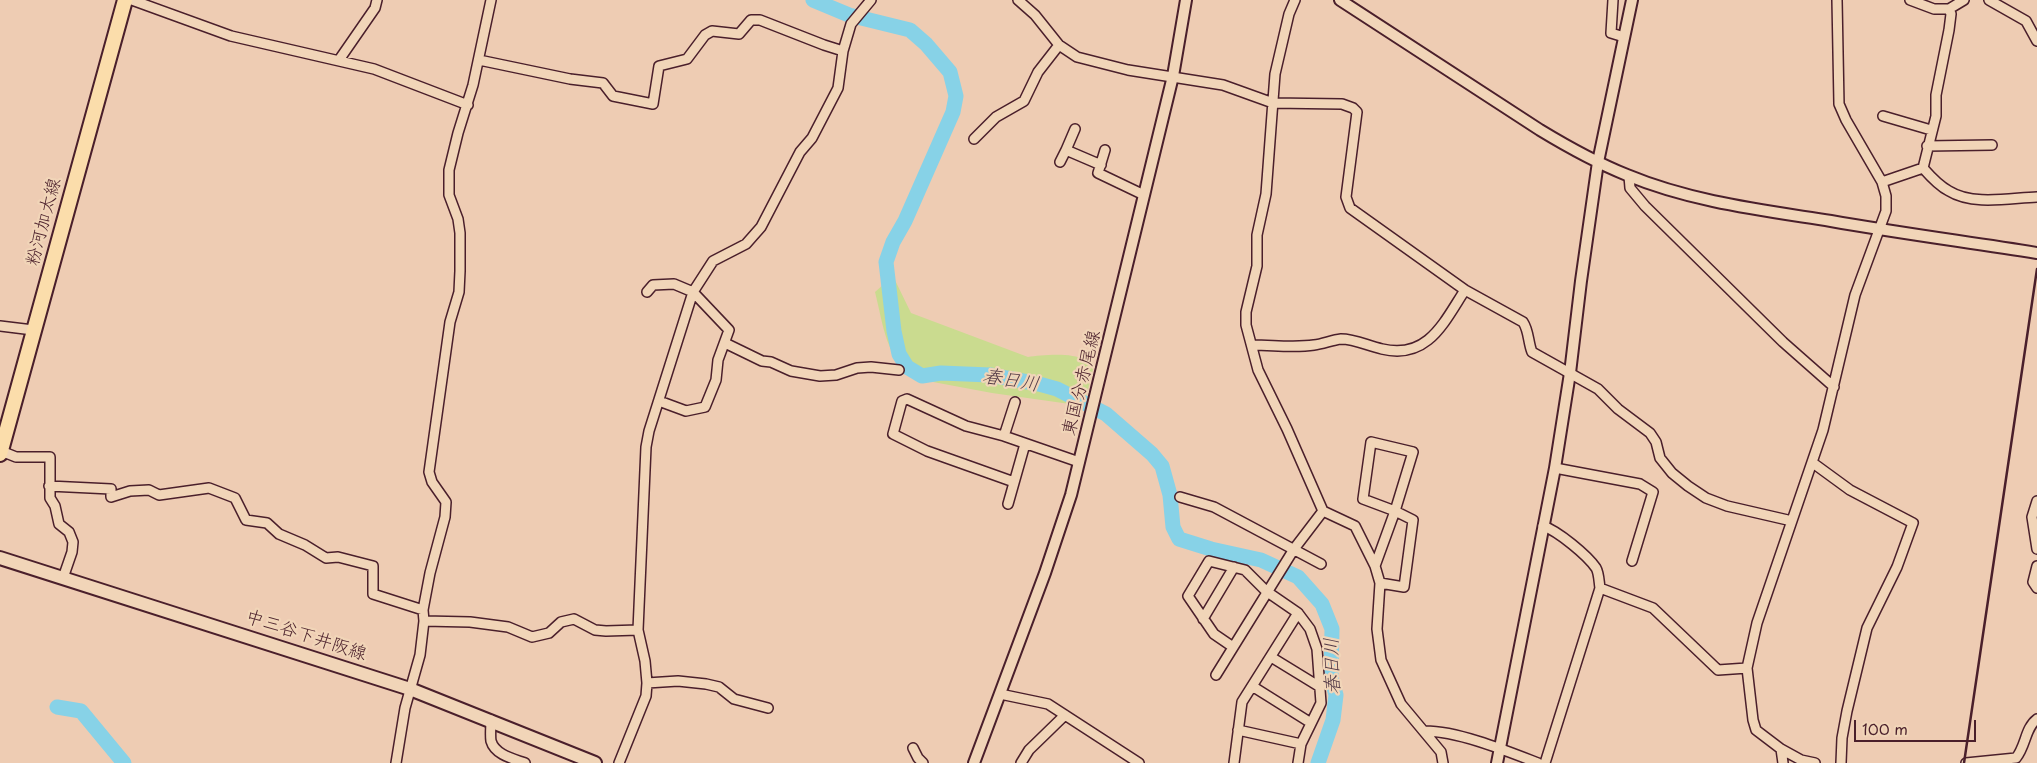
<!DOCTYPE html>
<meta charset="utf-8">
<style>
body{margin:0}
#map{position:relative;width:2037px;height:763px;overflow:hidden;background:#eeccb3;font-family:"Playpen Sans",sans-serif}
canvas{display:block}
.scale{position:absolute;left:1854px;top:720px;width:122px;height:22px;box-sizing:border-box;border:2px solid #4a1f2b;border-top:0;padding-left:6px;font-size:15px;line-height:18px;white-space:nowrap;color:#4a1f2b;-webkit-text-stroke:4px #f1d5b8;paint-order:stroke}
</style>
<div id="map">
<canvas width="2037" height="763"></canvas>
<div class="scale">100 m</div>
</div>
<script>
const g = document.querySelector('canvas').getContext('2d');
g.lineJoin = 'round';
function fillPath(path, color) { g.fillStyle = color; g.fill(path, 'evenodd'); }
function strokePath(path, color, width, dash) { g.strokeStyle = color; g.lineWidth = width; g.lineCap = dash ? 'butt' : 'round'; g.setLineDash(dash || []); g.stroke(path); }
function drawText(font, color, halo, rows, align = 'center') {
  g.font = font + ' "Playpen Sans","Klee One",sans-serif'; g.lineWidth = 4.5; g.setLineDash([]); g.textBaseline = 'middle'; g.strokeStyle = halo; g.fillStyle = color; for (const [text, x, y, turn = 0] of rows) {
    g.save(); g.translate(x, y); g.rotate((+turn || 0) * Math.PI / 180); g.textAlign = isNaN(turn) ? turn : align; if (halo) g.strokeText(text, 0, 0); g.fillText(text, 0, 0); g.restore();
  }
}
const green = new Path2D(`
 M 893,276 L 911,313 L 1028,357 C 1041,355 1073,352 1084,360 C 1087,362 1090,366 1093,369 L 1084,406 L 992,393 L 917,379 C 886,362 883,323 875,292 Z`);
const river = new Path2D(`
 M 813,0 L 849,15 L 910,30 L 926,44 L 950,72 L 956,96 L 953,112 L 905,221 L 893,242 L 886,262 L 894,331 L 899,354 L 907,367 L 922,376 L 941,373 L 990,375 L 1039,384 L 1057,389 L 1106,414 L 1152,454 L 1162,466 L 1170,495 L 1173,527 L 1179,539 L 1211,549 L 1261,560 L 1298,577 L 1322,604 L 1332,629 L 1331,677 L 1336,695 L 1333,720 L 1318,763
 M 57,707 L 81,711 L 124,763`);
const minor = new Path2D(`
 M 132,0 L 231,36 L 374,69 L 468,105
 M 1018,0 L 1035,15 L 1059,45 L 1077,57 L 1128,70 L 1223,85 L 1273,103 L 1342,104 L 1353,108 L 1357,112 L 1346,197 L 1350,208 L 1465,290 L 1523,322 C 1529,331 1528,342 1532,352 L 1598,389 L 1618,409 L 1650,433 L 1656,442 L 1660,458 L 1672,473 L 1688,486 L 1706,498 L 1727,506 L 1792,521
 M 1295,0 L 1289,14 L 1275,74 L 1266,194 L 1257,235 L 1257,266 L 1246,312 L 1246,325 L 1258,370 L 1287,429 L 1323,511 L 1355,526 L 1375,566 L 1380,583 L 1377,629 L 1381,660 L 1401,704 L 1441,752 L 1443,763
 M 1613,0 L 1611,33 L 1624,37
 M 1910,0 L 1934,9 L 1949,9 L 1964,0
 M 1989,0 L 2026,21 L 2037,41
 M 339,60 L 375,8 L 377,0
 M 479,60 L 570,79 L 603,83 L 613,96 L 653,104 L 659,66 L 687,59 L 705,35 L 712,31 L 739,34 L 751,20 L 760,20 L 824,45 L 843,51
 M 1883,116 L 1931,130
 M 974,139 L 996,117 L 1024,101 L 1038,72 L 1059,45
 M 1927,146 L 1992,145
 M 1066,150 L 1075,129
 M 1105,150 L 1098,173 L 1144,195
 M 1060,162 L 1066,150 L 1101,165
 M 1923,168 C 1930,176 1939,186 1949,191 C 1973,206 2010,198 2037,197
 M 1629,176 L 1630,188 L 1645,206 L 1783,342 L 1834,387
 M 1882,182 L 1923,168 L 1936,116 L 1936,95 L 1949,30 L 1951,14 L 1949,9
 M 647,292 L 653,285 L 674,284 L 693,292 L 729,330 L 718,360 L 716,380 L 705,407 L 686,411 L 659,401
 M 0,326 L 33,330
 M 725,343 L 762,361 L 771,362 L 791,371 L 820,376 L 836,375 L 857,368 L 871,367 L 899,370
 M 1253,345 C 1273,345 1294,348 1314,345 C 1323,344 1332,340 1341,339 C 1355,339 1368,346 1382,349 C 1428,360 1444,322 1465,290
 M 1004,436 L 1015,402
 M 1,451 L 16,457 L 50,457 L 50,498 L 55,506 L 59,524 L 69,532 L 73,542 L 72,552 L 63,578
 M 1813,463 L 1850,490 L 1913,523 L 1897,567 L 1867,628 L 1847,711 L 1842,738 L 1841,763
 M 1555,468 L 1640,484 L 1653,492 L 1632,561
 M 1014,482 L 927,451 L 893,434 L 902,401 L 907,399 L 966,426 L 1004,436 L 1079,462
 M 49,486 L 111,489 L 111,497 L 130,491 L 149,490 L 159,495 L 209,488 L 235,498 L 246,520 L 267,523 L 279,534 L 305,545 L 326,558 L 338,557 L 373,566 L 373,594 L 423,610
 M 1180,497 L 1214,507 L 1321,564
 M 2037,501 L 2032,517 L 2037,549
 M 1008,504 L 1025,444
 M 1543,526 C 1558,531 1587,555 1596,568 C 1599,573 1599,582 1600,588 L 1545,763
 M 1375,566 L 1395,511 L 1413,452 L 1371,442 L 1363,499 L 1395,511 L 1413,520 L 1404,587 L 1380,583
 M 2037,566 L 2033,582 L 2037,588
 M 1600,588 L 1653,608 L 1718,670 L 1747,668
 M 1298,613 L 1310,629 L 1317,649 L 1321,703 L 1301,744 L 1298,763
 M 1203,619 L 1234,567
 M 424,621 L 470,622 L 508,627 L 532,637 L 549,633 L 561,622 L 574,619 L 595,630 L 606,631 L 638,630
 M 1233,647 L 1214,634 L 1188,596 L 1209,561 L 1245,570 L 1266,591 L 1298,613 L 1242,702 L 1234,763
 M 1271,657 L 1320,687
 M 1216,675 L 1294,549 L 1323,511
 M 647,683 L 678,681 L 706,684 L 719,687 L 734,699 L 768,708
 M 1252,686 L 1311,723
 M 1000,694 L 1048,704 L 1139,763
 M 491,720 C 491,727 490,735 491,741 C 495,755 514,759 525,763
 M 1238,730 L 1301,744
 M 1425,731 C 1458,731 1507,751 1538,763
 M 913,748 L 918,758 L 923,763
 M 1781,749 L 1783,763
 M 396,763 L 405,708 L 420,655 L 424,621 L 423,610 L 430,573 L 445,517 L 446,502 L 432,482 L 429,472 L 450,322 L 459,292 L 460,271 L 460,233 L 458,219 L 449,195 L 449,170 L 458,133 L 473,85 L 491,0
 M 619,763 L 646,696 L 647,683 L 645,661 L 638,630 L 646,447 L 649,431 L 693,292 L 713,261 L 746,244 L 761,227 L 800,152 L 812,138 L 838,88 L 843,51 L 851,24 L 871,0
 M 1021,763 L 1029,750 L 1065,715
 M 1815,763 L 1801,760 L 1781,749 L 1756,730 L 1753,720 L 1747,668 L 1757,623 L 1823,430 L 1855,295 L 1886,211 L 1886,196 L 1882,182 L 1846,120 L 1839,104 L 1837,0
 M 1966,763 L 2016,758 C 2026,746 2025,728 2037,719`);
const tertiary = new Path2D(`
 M 1340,0 L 1540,130 C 1568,147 1597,163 1627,175 C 1692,202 1762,210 1831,221 C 1899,233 1968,242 2037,253
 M 974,763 L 1045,573 L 1071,495 L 1173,76 L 1186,0
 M 1497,763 L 1555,468 L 1570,373 L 1581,281 L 1598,162 L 1632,0`);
const secondary = new Path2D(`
 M 0,558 L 410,689 L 595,763`);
const primary = new Path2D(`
 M 0,454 L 125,0`);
const rail = new Path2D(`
 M 1964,763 L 2037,269`);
const streetNames = [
 ["粉河加太線",44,222,-75],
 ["東国分赤尾線",1082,383,-76],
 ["中三谷下井阪線",306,636,18]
];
const waterNames = [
 ["春日川",1011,381,9],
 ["春日川",1333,666,-92]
];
fillPath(green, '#cadb8f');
strokePath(river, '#87d2e7', 15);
strokePath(minor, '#4a1f2b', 12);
strokePath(tertiary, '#4a1f2b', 14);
strokePath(secondary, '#4a1f2b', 16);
strokePath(primary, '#4a1f2b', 18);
strokePath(minor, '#f1d5b8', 9);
strokePath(tertiary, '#f1d5b8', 10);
strokePath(secondary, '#f1d5b8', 12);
strokePath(primary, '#fbddab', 14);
strokePath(rail, '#4a1f2b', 2.5);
drawText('18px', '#4a1f2b', '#f1d5b8', streetNames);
drawText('italic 19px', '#533a47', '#f1d5b8', waterNames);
</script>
